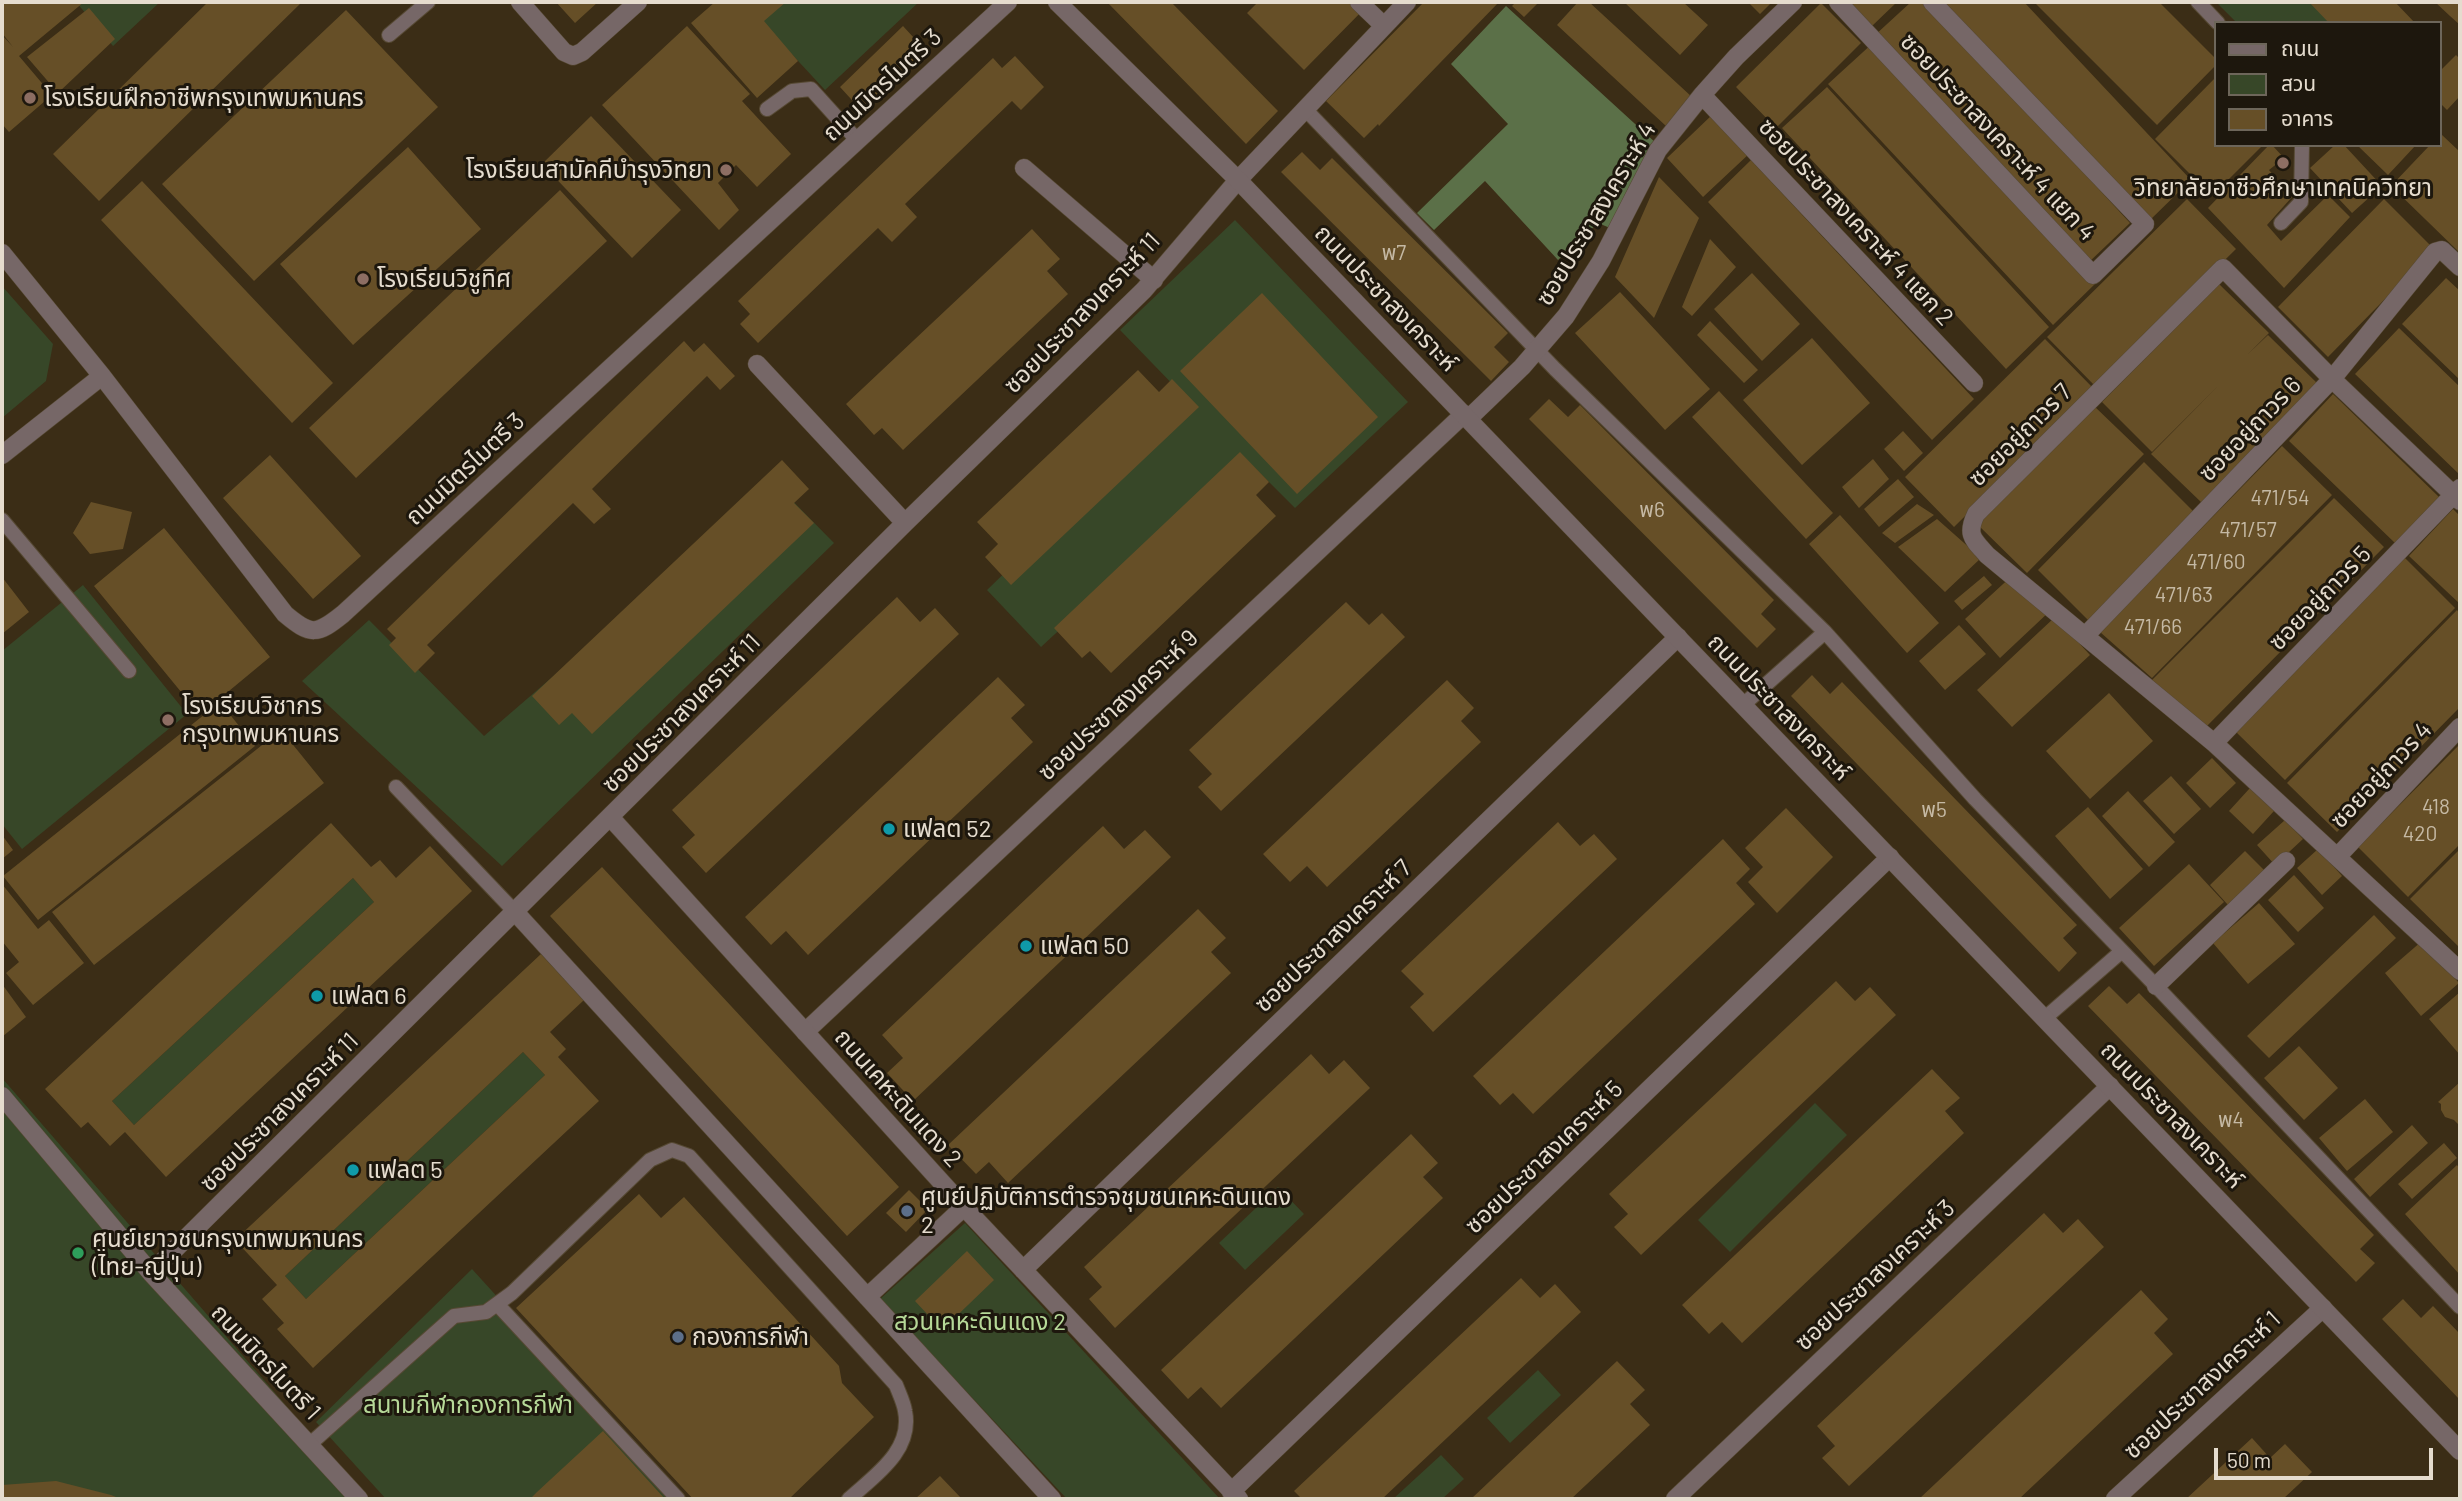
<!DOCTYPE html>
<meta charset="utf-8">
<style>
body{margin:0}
#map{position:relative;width:2462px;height:1501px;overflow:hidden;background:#3b2d16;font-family:Barlow,"Noto Sans Thai",sans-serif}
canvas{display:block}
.frame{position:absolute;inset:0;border:4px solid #e5dcce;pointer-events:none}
.legend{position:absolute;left:2214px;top:21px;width:228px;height:126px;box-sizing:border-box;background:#1d170d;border:2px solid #6d665a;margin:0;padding:9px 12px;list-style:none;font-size:21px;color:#e5dcce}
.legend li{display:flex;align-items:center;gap:14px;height:35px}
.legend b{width:35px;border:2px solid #6d665a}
.scale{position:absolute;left:2214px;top:1448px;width:219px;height:32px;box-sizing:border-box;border:4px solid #e5dcce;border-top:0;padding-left:9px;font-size:21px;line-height:24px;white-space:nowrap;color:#e5dcce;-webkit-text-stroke:5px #1d170d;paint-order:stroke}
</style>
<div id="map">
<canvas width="2462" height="1501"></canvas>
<div class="frame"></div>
<ul class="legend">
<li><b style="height:9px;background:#766767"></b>ถนน</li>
<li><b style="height:19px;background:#374728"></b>สวน</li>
<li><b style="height:19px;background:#664f27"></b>อาคาร</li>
</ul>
<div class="scale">50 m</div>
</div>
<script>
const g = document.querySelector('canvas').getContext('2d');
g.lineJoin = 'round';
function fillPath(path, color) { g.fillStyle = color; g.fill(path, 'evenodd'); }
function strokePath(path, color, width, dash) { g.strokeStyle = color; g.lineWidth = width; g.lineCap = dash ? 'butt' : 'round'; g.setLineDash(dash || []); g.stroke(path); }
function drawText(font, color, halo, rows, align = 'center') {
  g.font = font + ' Barlow,"Noto Sans Thai",sans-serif'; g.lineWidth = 6; g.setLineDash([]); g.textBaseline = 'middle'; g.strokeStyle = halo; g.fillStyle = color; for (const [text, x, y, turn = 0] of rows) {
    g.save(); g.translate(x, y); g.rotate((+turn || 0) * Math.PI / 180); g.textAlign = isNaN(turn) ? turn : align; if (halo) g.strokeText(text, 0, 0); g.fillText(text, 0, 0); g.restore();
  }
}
const green = new Path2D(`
 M 76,2 L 160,2 L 113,46 Z
 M 782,2 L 919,2 L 825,90 L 761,21 Z
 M 2216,2 L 2330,2 L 2350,23 L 2237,23 Z
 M 1235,220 L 1408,402 L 1295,508 L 1245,458 L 1041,647 L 987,590 L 1185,397 L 1120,330 Z
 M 2,286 L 53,344 L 46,381 L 2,418 Z
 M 776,484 L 834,543 L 502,866 L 302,681 L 369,620 L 484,736 Z
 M 83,585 L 187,714 L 22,849 L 2,824 L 2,651 Z
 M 353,878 L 374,902 L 134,1125 L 112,1101 Z
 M 523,1052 L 545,1075 L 306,1299 L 285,1276 Z
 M 2,1078 L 367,1499 L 2,1499 Z
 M 1815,1103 L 1847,1135 L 1730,1252 L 1698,1220 Z
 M 1278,1187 L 1304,1214 L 1245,1270 L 1219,1243 Z
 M 965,1223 L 1220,1499 L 1067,1499 L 880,1299 Z
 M 472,1269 L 681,1499 L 386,1499 L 316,1422 Z
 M 1538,1370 L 1561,1395 L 1510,1443 L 1487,1418 Z
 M 1441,1455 L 1464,1479 L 1442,1499 L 1393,1499 Z`);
const forest = new Path2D(`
 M 1506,6 L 1657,144 L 1610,228 L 1598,223 L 1558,260 L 1485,181 L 1434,230 L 1417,213 L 1508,124 L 1451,64 Z`);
const building = new Path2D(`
 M 2,2 L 84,2 L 19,56 L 52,95 L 9,132 L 2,124 L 2,35 L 13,47 L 2,33 Z
 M 208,2 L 302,2 L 99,201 L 53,154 Z
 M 556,2 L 598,2 L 575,23 Z
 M 715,2 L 786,2 L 764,21 L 798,61 L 757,98 L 691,23 Z
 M 1107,2 L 1171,2 L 1278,111 L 1246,144 Z
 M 1258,2 L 1368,2 L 1370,3 L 1304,70 L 1247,13 Z
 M 1424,2 L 1499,2 L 1379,126 L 1378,124 L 1364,138 L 1326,101 Z
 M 1516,2 L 1539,2 L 1524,17 L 1512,6 Z
 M 1578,2 L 1589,2 L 1692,97 L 1666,126 L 1557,25 Z
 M 1624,2 L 1683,2 L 1708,25 L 1680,55 Z
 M 1748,2 L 1772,2 L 1760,14 Z
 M 1848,2 L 1897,2 L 1872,26 Z
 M 1911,2 L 1927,2 L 2130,223 L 2087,264 L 1874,36 Z
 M 1942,2 L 2024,2 L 2191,180 L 2148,222 Z
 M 2034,2 L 2159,2 L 2215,58 L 2215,66 L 2157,125 Z
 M 2309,2 L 2395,2 L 2415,23 L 2329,23 Z
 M 2435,2 L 2460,2 L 2460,25 L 2450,16 Z
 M 1821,3 L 1861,43 L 1776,128 L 1736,87 Z
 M 89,8 L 115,39 L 58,93 L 27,57 Z
 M 346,10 L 438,107 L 254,281 L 162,184 Z
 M 687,26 L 750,94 L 742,101 L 791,154 L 757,187 L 736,165 L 718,183 L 739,210 L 719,230 L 602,105 Z
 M 903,26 L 925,50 L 861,110 L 840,87 Z
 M 1874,42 L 1999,180 L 2096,283 L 2053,325 L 1828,84 Z
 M 2456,55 L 2460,59 L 2460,96 L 2447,110 L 2439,102 L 2439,72 Z
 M 1015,56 L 1044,87 L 1021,110 L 1012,101 L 905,204 L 917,217 L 892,242 L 878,228 L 758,343 L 740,324 L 750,314 L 738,301 L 993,58 L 1002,68 Z
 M 2215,78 L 2215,145 L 2263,145 L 2212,196 L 2155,139 Z
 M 1827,87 L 2049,327 L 2006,369 L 1782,128 Z
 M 1713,114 L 1750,153 L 1703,197 L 1667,158 Z
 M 591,116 L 681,210 L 632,258 L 542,164 Z
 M 2441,134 L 2460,152 L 2460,253 L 2391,186 L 2430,145 L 2439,145 Z
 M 2269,145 L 2272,145 L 2284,158 L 2269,170 L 2292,197 L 2267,225 L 2281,241 L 2328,195 L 2350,217 L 2284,288 L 2208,208 Z
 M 2335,145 L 2344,145 L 2382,186 L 2352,213 L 2310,168 Z
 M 2357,145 L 2416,145 L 2388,175 Z
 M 408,147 L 481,229 L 353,345 L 280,264 Z
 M 1302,152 L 1320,170 L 1332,158 L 1508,333 L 1494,347 L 1509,362 L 1491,381 L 1281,172 Z
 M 1751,160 L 1974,399 L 1932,440 L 1708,202 Z
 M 1659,177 L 1699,218 L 1654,318 L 1615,277 Z
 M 142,181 L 333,383 L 292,423 L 101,220 Z
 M 560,190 L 607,241 L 356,478 L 309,428 Z
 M 2187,199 L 2236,249 L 2096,387 L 2047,337 Z
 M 2384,199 L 2434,249 L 2328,357 L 2278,307 Z
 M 1032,229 L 1060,259 L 1047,271 L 1068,294 L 903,450 L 882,428 L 874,435 L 846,404 Z
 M 1710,239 L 1736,267 L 1692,316 L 1682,307 Z
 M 1752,273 L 1800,324 L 1762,361 L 1714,309 Z
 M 2446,278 L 2460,291 L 2460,380 L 2402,324 Z
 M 2219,284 L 2269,333 L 2248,354 L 2268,335 L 2318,384 L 2202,503 L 2151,454 L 2218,386 L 2152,452 L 2102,402 Z
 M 1620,292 L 1710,389 L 1665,430 L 1575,333 Z
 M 1262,293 L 1378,417 L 1297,494 L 1180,371 Z
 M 1710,321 L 1758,370 L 1744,383 L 1697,335 Z
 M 2399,328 L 2460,387 L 2460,475 L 2355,374 Z
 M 1812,338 L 1870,403 L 1802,465 L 1743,400 Z
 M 2045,339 L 2094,389 L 1954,527 L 1905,477 Z
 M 684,341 L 694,352 L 704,343 L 735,376 L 720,390 L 707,376 L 592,489 L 611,509 L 594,524 L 573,503 L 427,645 L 435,653 L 415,673 L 389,645 L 396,638 L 387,629 Z
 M 1138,370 L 1159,392 L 1172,379 L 1199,407 L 1011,585 L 985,557 L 998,544 L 977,522 Z
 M 1719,391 L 1833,513 L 1806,539 L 1692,417 Z
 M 2333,394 L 2439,497 L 2395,543 L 2289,441 Z
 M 1549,399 L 1568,417 L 1580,405 L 1774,600 L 1761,614 L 1776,629 L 1757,648 L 1529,419 Z
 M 2093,405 L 2144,454 L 2027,573 L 1977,524 Z
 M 1903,431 L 1923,453 L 1904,471 L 1884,449 Z
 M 2282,446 L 2332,495 L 2152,678 L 2100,632 Z
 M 1240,452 L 1269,482 L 1256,495 L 1276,516 L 1111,673 L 1090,651 L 1082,658 L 1054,628 Z
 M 270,455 L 361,556 L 313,599 L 223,498 Z
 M 1873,459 L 1889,479 L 1859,508 L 1842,487 Z
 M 782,460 L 809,489 L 794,503 L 814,523 L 592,734 L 572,713 L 559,725 L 532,696 Z
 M 2144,462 L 2194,512 L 2088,620 L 2038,570 Z
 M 1898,479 L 1914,497 L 1879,527 L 1864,509 Z
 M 2334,498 L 2384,547 L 2206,727 L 2152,680 Z
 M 91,502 L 132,512 L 123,549 L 90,554 L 73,533 Z
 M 1917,504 L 1934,515 L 1895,543 L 1882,533 Z
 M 2453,509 L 2460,516 L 2460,604 L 2409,556 Z
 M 1840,515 L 1939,623 L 1907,653 L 1809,544 Z
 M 1937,519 L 1981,558 L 1945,592 L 1898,547 Z
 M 164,528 L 270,657 L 200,715 L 94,586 Z
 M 2405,558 L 2455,608 L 2285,780 L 2235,731 Z
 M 2015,573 L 2050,611 L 2000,658 L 1965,619 Z
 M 1984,576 L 1992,585 L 1962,610 L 1954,601 Z
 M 2,577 L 29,612 L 2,634 Z
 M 897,597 L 920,622 L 935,608 L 959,634 L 706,873 L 682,847 L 695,835 L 672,810 Z
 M 1346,602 L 1369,625 L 1382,613 L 1405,637 L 1221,811 L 1198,787 L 1212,774 L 1189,750 Z
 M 2457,610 L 2460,614 L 2460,707 L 2337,832 L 2287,783 Z
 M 2055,617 L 2090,655 L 2012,727 L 1977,690 Z
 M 1959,625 L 1986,654 L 1945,690 L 1919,661 Z
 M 1812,675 L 1830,694 L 1842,682 L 2077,925 L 2063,938 L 2077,953 L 2059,972 L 1791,696 Z
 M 998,677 L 1025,705 L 1011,718 L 1033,742 L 808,955 L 786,931 L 771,945 L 745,917 Z
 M 1447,680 L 1474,708 L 1461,721 L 1481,742 L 1327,887 L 1307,866 L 1290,882 L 1263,854 Z
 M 2109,693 L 2153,741 L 2090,799 L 2046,751 Z
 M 220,702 L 255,746 L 38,920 L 3,876 Z
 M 281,730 L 324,783 L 94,965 L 52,912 Z
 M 2460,744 L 2460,844 L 2408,897 L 2358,847 Z
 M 2212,758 L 2236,783 L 2210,808 L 2186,783 Z
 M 2171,776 L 2201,809 L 2174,834 L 2143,801 Z
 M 2260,777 L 2284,800 L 2253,834 L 2229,811 Z
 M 2128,791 L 2175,842 L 2149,867 L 2102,816 Z
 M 2088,807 L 2143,869 L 2110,899 L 2055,836 Z
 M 1786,808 L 1833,857 L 1777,913 L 1748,882 L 1763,867 L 1745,848 Z
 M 2285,820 L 2303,839 L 2275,865 L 2257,845 Z
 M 1558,822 L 1580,846 L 1594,834 L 1617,859 L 1433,1032 L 1410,1007 L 1424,994 L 1401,971 Z
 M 331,823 L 371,867 L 380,860 L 396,878 L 430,846 L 472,891 L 166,1177 L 125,1132 L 110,1146 L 88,1122 L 81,1128 L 45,1089 ZM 353,878 L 374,902 L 134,1125 L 112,1101 Z
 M 1103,826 L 1124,849 L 1145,830 L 1171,857 L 913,1101 L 887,1073 L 903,1058 L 882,1035 Z
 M 2,835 L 13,850 L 2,859 Z
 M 1723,839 L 1750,869 L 1736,883 L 1755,904 L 1533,1114 L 1513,1093 L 1500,1105 L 1473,1076 Z
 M 2318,849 L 2342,876 L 2322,895 L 2297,868 Z
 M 2460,849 L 2460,948 L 2410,899 Z
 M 2245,851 L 2264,870 L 2228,905 L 2210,885 Z
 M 2189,864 L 2224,902 L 2154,966 L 2119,928 Z
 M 602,867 L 899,1187 L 847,1236 L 550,916 Z
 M 2294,875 L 2324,908 L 2298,932 L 2268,900 Z
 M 2,884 L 38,929 L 49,920 L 84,963 L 33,1005 L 6,973 L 19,962 L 2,941 Z
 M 2259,903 L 2295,944 L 2248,984 L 2213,943 Z
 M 1198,909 L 1226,938 L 1211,952 L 1231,973 L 1008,1183 L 989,1162 L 976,1174 L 948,1145 Z
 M 2374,915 L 2396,938 L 2269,1058 L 2247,1036 Z
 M 2422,941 L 2459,983 L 2421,1016 L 2385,973 Z
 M 541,954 L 584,1000 L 550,1032 L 566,1049 L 558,1057 L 599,1101 L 313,1368 L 277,1329 L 284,1323 L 262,1299 L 277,1285 L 235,1240 ZM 523,1052 L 545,1075 L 306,1299 L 285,1276 Z
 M 1836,981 L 1855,1001 L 1870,987 L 1896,1015 L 1641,1255 L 1614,1227 L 1628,1214 L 1609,1194 Z
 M 2,984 L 26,1017 L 2,1037 Z
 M 2109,986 L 2127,1004 L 2139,993 L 2374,1235 L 2360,1249 L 2375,1263 L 2356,1282 L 2088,1006 Z
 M 2460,992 L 2460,1055 L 2429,1019 Z
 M 2299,1046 L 2338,1088 L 2304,1120 L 2264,1078 Z
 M 1311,1054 L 1329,1074 L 1344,1060 L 1370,1088 L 1115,1328 L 1089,1299 L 1102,1287 L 1084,1267 Z
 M 1932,1069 L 1960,1098 L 1945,1111 L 1964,1133 L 1742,1343 L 1722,1322 L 1709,1334 L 1682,1305 Z
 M 2460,1082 L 2460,1126 L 2454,1120 L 2445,1117 L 2441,1110 L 2441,1104 L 2438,1102 Z
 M 2365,1099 L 2393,1132 L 2347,1171 L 2319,1138 Z
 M 2412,1125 L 2428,1143 L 2370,1197 L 2354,1179 Z
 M 1411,1134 L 1438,1163 L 1423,1177 L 1443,1198 L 1221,1408 L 1201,1387 L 1188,1399 L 1161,1370 Z
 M 2444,1143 L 2457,1158 L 2412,1199 L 2398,1184 Z
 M 2457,1165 L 2460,1169 L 2460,1275 L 2405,1214 Z
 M 909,1190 L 928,1209 L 906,1232 L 886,1213 Z
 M 639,1194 L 661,1218 L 684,1197 L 839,1366 L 842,1383 L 874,1417 L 789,1499 L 693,1499 L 516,1308 Z
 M 2044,1213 L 2063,1233 L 2078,1219 L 2104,1247 L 1849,1486 L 1822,1458 L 1835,1446 L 1817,1426 Z
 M 967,1251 L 994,1280 L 942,1330 L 915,1301 Z
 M 1521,1278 L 1540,1298 L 1555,1284 L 1581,1312 L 1382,1499 L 1302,1499 L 1294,1491 Z
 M 2141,1290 L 2168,1319 L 2154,1333 L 2173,1354 L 2019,1499 L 1919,1499 Z
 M 2403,1299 L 2421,1318 L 2433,1306 L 2460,1334 L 2460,1400 L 2382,1319 Z
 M 1617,1361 L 1645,1390 L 1630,1404 L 1650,1425 L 1571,1499 L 1471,1499 Z
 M 603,1431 L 665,1499 L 530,1499 L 537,1492 Z
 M 2252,1438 L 2270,1458 L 2285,1444 L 2312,1472 L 2283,1499 L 2186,1499 Z
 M 940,1476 L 962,1499 L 915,1499 Z
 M 56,1481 L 111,1495 L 121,1499 L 2,1499 L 2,1485 Z`);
const service = new Path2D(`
 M 2198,2 L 2218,23
 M 389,35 L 428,2
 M 767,109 L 792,91 L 811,89 L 858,141
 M 1305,109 L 1555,369 L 1825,632 L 1975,799 L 2156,986 L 2460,1307
 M 2281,223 L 2301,202 L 2302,145
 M 2,520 L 129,671
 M 1743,705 L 1825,632
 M 396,787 L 516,913
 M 2045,1018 L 2122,951
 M 497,1304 L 678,1499
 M 309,1445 L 454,1316 L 486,1312 L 512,1293 L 650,1160 L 672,1150 L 689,1156 L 896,1385 C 899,1393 904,1403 905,1411 C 913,1451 874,1476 849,1499`);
const pedestrian = new Path2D(`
 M 805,1032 L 1464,414`);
const minor = new Path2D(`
 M 520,2 L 564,52 L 573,56 L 582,52 L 638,2
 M 1359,2 L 1384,26
 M 1838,2 L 2093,275 L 2145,224 L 1932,2
 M 1702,95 L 1974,383
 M 1024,168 L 1154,280
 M 2,253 L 102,376 L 285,614 C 311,636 317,635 343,614 L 1008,2
 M 757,364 L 905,523
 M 1468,419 L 1522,367 L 1566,316 L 1601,261 L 1658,150 L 1702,95 L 1736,57 L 1793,2
 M 2,455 L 102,376
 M 2460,501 L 2332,379 L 2223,268 L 1976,514 C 1966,535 1973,539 1987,555 L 2214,743 L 2460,971
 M 2085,636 L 2332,379 L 2435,252 L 2442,250 L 2460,267
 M 2214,743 L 2460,488
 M 611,818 L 964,1207 L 1239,1499
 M 2337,857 L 2460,727
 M 516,913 L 1052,1499
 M 2156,986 L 2286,861
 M 2,1096 L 151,1273 L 359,1499
 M 1023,1270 L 1678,637
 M 151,1273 L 905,523 L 1144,290 L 1238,180 L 1407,2
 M 867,1297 L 964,1207
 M 1231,1492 L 1890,857
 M 1675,1499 L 2110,1086
 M 2115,1499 L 2323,1308`);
const tertiary = new Path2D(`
 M 1057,2 L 1238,180 L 2460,1451`);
const markers = [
 [30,98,7,"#8d6e63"],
 [2283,163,7,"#8d6e63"],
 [726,170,7,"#8d6e63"],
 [363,279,7,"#8d6e63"],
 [168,720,7,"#8d6e63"],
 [889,829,7,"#0f9aa8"],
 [1026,946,7,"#0f9aa8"],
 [317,996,7,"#0f9aa8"],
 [353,1170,7,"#0f9aa8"],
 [907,1211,7,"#5c6f8a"],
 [78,1253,7,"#2e9e5b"],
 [678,1337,7,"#5c6f8a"]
];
const numberNames = [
 ["พ7",1394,253],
 ["471/54",2280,498],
 ["พ6",1652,510],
 ["471/57",2248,530],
 ["471/60",2216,562],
 ["471/63",2184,595],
 ["471/66",2153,627],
 ["418",2436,807],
 ["พ5",1934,810],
 ["420",2420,834],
 ["พ4",2231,1120]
];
const streetNames = [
 ["ถนนมิตรไมตรี 3",882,85,-43],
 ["ซอยประชาสงเคราะห์ 4 แยก 4",1998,137,47],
 ["ซอยประชาสงเคราะห์ 4",1596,214,-59],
 ["ซอยประชาสงเคราะห์ 4 แยก 2",1856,222,47],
 ["ถนนประชาสงเคราะห์",1386,298,46],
 ["ซอยประชาสงเคราะห์ 11",1082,313,-46],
 ["ซอยอยู่ถาวร 6",2250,429,-46],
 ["ซอยอยู่ถาวร 7",2020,435,-45],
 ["ถนนมิตรไมตรี 3",465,469,-43],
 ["ซอยอยู่ถาวร 5",2320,598,-46],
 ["ซอยประชาสงเคราะห์ 9",1118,705,-43],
 ["ถนนประชาสงเคราะห์",1779,707,46],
 ["ซอยประชาสงเคราะห์ 11",681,713,-45],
 ["ซอยอยู่ถาวร 4",2381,775,-47],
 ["ซอยประชาสงเคราะห์ 7",1333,936,-44],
 ["ถนนเคหะดินแดง 2",898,1098,48],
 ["ซอยประชาสงเคราะห์ 11",279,1112,-45],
 ["ถนนประชาสงเคราะห์",2172,1115,46],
 ["ซอยประชาสงเคราะห์ 5",1544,1157,-44],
 ["ซอยประชาสงเคราะห์ 3",1875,1275,-43],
 ["ถนนมิตรไมตรี 1",266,1362,47],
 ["ซอยประชาสงเคราะห์ 1",2202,1385,-43]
];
const poiNames = [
 ["โรงเรียนฝึกอาชีพกรุงเทพมหานคร",44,98],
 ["โรงเรียนสามัคคีบํารุงวิทยา",712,170,"right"],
 ["วิทยาลัยอาชีวศึกษาเทคนิควิทยา",2283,188,"center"],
 ["โรงเรียนวิชูทิศ",377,279],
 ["โรงเรียนวิชากร",182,706],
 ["กรุงเทพมหานคร",182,734],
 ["แฟลต 52",903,829],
 ["แฟลต 50",1040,946],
 ["แฟลต 6",331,996],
 ["แฟลต 5",367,1170],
 ["ศูนย์ปฏิบัติการตำรวจชุมชนเคหะดินแดง",921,1197],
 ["2",921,1225],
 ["ศูนย์เยาวชนกรุงเทพมหานคร",92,1239],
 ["(ไทย-ญี่ปุ่น)",92,1267],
 ["กองการกีฬา",692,1337]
];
const parkNames = [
 ["สวนเคหะดินแดง 2",980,1322],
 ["สนามกีฬากองการกีฬา",468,1405]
];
fillPath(green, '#374728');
fillPath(forest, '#5b7048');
fillPath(building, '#664f27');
strokePath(service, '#564933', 16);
strokePath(pedestrian, '#564933', 19);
strokePath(minor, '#564933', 19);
strokePath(tertiary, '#564933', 19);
strokePath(service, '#766767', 14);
strokePath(pedestrian, '#766767', 18);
strokePath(minor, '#766767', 18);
strokePath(tertiary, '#766767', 18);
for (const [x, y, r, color] of markers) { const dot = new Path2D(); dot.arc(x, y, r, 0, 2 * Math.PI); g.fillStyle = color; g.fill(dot); strokePath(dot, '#1d170d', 2.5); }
drawText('21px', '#c5b9a4', null, numberNames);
drawText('24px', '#e5dcce', '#1d170d', streetNames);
drawText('24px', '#e5dcce', '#1d170d', poiNames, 'left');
drawText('24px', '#b6d998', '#1d170d', parkNames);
</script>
